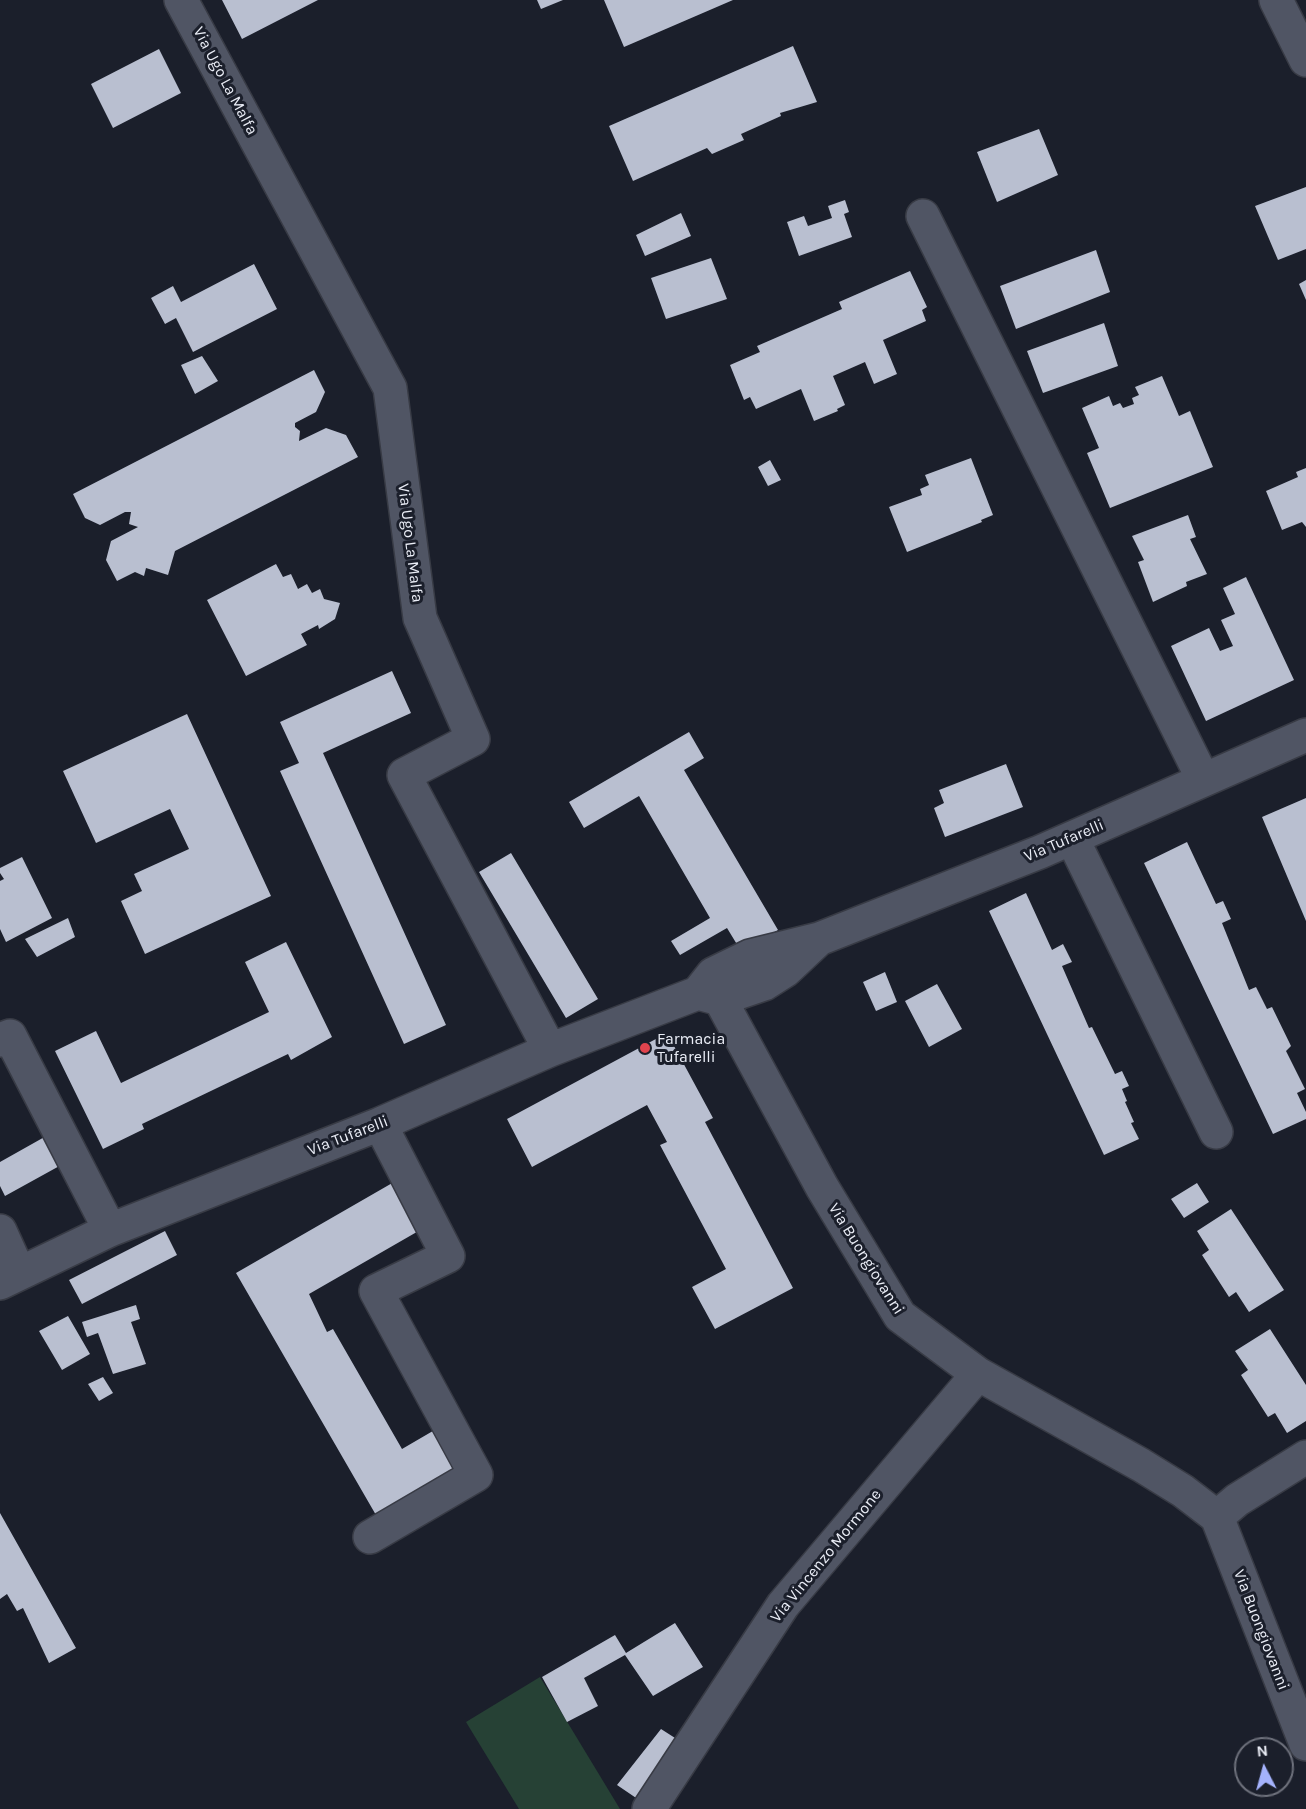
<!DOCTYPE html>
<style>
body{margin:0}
#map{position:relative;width:1306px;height:1809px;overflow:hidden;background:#1b1f2b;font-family:Karla,sans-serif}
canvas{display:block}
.north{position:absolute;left:1234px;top:1737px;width:60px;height:60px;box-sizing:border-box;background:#1b1f2b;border:2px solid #6e717c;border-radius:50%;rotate:354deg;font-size:16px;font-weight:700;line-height:24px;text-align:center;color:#eaedf6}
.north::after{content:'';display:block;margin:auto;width:21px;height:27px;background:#a4b2fc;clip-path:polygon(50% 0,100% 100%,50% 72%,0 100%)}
</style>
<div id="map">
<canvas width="1306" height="1809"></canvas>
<div class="north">N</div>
</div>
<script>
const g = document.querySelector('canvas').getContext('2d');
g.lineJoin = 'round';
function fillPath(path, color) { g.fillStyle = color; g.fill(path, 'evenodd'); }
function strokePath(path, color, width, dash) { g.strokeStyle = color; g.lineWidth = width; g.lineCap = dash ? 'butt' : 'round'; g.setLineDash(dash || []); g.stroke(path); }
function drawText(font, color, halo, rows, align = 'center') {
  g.font = font + ' Karla,sans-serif'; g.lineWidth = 6; g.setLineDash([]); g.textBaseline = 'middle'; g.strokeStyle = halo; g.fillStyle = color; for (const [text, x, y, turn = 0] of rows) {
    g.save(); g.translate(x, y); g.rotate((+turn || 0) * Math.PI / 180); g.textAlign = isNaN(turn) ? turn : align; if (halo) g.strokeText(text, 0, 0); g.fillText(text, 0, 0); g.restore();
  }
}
const green = new Path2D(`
 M 540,1677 L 620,1809 L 519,1809 L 466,1722 Z`);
const building = new Path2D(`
 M 222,0 L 318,0 L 242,39 Z
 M 537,0 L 563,0 L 541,9 Z
 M 604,0 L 733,0 L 624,47 Z
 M 793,46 L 817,102 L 780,113 L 781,116 L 741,134 L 744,140 L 712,154 L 707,148 L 633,181 L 609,126 Z
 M 159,49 L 181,93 L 113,128 L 91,84 Z
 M 1039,129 L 1058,175 L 997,202 L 977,152 Z
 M 1306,187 L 1306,249 L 1278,260 L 1255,206 Z
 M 845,200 L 849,212 L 844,214 L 852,237 L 799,256 L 787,222 L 804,216 L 808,226 L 832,218 L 828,206 Z
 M 681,213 L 691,236 L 645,256 L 636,235 Z
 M 1096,250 L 1110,292 L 1016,329 L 1000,286 Z
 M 711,258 L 727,299 L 666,319 L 651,278 Z
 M 254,264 L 277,309 L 193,352 L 176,318 L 165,324 L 151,298 L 173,286 L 181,302 Z
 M 910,271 L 927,307 L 922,310 L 926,321 L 883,340 L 897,374 L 874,384 L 865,362 L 833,376 L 845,405 L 837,409 L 838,411 L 814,421 L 801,389 L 756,409 L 750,397 L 744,400 L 730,365 L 760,352 L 757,346 L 842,309 L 839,302 Z
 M 1306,280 L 1306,300 L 1299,284 Z
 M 1104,323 L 1118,366 L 1043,393 L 1027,351 Z
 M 202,356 L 218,381 L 195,394 L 181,365 Z
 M 314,370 L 325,392 L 316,412 L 295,423 L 295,427 L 300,431 L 299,441 L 326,428 L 346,435 L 358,457 L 175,551 L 168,575 L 146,568 L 144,576 L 135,572 L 117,581 L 106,560 L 111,541 L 138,527 L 129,524 L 131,512 L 125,512 L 100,525 L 85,518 L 73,494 Z
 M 1162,376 L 1179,416 L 1190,411 L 1213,467 L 1110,508 L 1087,453 L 1099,448 L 1082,408 L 1109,396 L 1113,406 L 1120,403 L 1123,408 L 1134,404 L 1132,398 L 1139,395 L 1135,387 Z
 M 971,458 L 993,515 L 981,520 L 982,522 L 907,552 L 889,507 L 922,495 L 920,489 L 929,485 L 925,475 Z
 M 770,460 L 781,480 L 768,486 L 758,467 Z
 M 1306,468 L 1306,527 L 1302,522 L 1282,530 L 1266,491 L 1298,477 L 1296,472 Z
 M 1188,515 L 1196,537 L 1190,539 L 1207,574 L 1186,582 L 1187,586 L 1153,602 L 1138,562 L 1144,560 L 1132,536 Z
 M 276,564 L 283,577 L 291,574 L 298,589 L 307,584 L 312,593 L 320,589 L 324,599 L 340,603 L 335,619 L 319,629 L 318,625 L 301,634 L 307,645 L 246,676 L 207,600 Z
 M 1246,577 L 1294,680 L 1206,721 L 1171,646 L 1209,628 L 1220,651 L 1233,646 L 1221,620 L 1235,614 L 1223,588 Z
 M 392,671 L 411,713 L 323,753 L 446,1025 L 404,1044 L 280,771 L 299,763 L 280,722 Z
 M 187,714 L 271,896 L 145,954 L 121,901 L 142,891 L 134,874 L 189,849 L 170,809 L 96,843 L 63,771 Z
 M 689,732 L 704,758 L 684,770 L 778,930 L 741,951 L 727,928 L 680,955 L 671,941 L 710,918 L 639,796 L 584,828 L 569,802 Z
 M 1006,764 L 1023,807 L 945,837 L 934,808 L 944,803 L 939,790 Z
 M 1306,798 L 1306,921 L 1262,817 Z
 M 1187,842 L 1216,904 L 1223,901 L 1231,919 L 1222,923 L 1249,990 L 1256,987 L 1267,1009 L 1272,1007 L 1291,1046 L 1286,1051 L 1305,1089 L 1297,1093 L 1306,1112 L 1306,1119 L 1273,1134 L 1144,863 Z
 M 511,853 L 598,999 L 566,1018 L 479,872 Z
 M 22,857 L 52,918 L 6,942 L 0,929 L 0,881 L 4,879 L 0,873 L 0,868 Z
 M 1026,893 L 1052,950 L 1063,944 L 1072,962 L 1062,966 L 1089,1028 L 1092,1027 L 1115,1074 L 1122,1071 L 1129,1086 L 1122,1089 L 1127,1101 L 1125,1102 L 1134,1122 L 1131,1123 L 1139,1139 L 1104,1155 L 989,911 Z
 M 68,918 L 75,937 L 37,957 L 25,939 Z
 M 286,942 L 332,1037 L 291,1060 L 288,1054 L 142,1124 L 144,1129 L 103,1149 L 55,1051 L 96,1031 L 121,1083 L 269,1012 L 245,962 Z
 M 885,972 L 897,1002 L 876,1011 L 863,982 Z
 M 937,984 L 962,1029 L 929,1047 L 905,1001 Z
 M 667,1033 L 713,1118 L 705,1122 L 793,1288 L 715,1329 L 692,1287 L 726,1269 L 660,1145 L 667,1142 L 647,1105 L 532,1167 L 507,1119 Z
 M 48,1135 L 63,1164 L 5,1196 L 0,1186 L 0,1162 Z
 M 394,1182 L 422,1229 L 309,1294 L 327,1332 L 333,1329 L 402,1449 L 438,1428 L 464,1473 L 380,1522 L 236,1273 Z
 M 1197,1183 L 1209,1202 L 1184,1218 L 1171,1199 Z
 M 1231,1209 L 1284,1290 L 1249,1312 L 1236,1292 L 1229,1297 L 1202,1255 L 1209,1250 L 1197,1231 Z
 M 165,1231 L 177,1255 L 82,1304 L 69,1280 Z
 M 136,1305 L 140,1319 L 131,1322 L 146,1364 L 113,1374 L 98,1333 L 87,1337 L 82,1322 Z
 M 68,1316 L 90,1354 L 62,1370 L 39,1331 Z
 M 1270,1329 L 1306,1385 L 1306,1421 L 1287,1433 L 1275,1413 L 1268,1417 L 1241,1375 L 1248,1370 L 1235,1351 Z
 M 103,1377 L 113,1393 L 99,1401 L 88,1384 Z
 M 0,1513 L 76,1648 L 49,1663 L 23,1608 L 17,1611 L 7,1594 L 0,1599 Z
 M 675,1623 L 703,1667 L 653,1696 L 625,1655 L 584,1678 L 598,1706 L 567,1722 L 542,1677 L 615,1635 L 626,1653 Z
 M 661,1729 L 686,1745 L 642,1802 L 617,1785 Z`);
const minor = new Path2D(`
 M 181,0 L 390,388 L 420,618 L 473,739 L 404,775 L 550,1050
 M 1276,0 L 1306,60
 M 923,216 L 1203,779
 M 1072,838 L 1216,1132
 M 698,993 L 713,974 L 750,956 L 819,939 L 1040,852 L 1306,735
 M 720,999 L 822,1187 L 900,1316 L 978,1374 L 1141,1465 L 1183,1491 L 1217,1517 L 1306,1744
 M 0,1040 L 10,1036 L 110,1230
 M 0,1231 L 19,1273
 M 0,1283 L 110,1230 L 380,1124 L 550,1050 L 698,993 L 720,999 L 764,984 L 786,970 L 819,939
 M 1217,1517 L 1237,1500 L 1306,1457
 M 370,1537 L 476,1475 L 376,1291 L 448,1256 L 380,1124
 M 649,1809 L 783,1605 L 978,1374`);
const markers = [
 [645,1048,6,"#e0444e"]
];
const streetNames = [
 ["Via Ugo La Malfa",225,81,62],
 ["Via Ugo La Malfa",410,543,83],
 ["Via Tufarelli",1064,841,-23],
 ["Via Tufarelli",348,1136,-21],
 ["Via Buongiovanni",866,1259,58],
 ["Via Vincenzo Mormone",826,1556,-51],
 ["Via Buongiovanni",1261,1630,69]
];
const poiNames = [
 ["Farmacia",657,1039],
 ["Tufarelli",657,1057]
];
fillPath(green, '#264135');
fillPath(building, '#b9bfd0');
strokePath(minor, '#383b45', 36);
strokePath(minor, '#505564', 33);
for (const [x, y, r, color] of markers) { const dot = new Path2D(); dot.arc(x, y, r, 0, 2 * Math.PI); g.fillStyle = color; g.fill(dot); strokePath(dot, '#1b1f2b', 2); }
drawText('16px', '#eaedf6', '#1b1f2b', streetNames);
drawText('16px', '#eaedf6', '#1b1f2b', poiNames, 'left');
</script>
